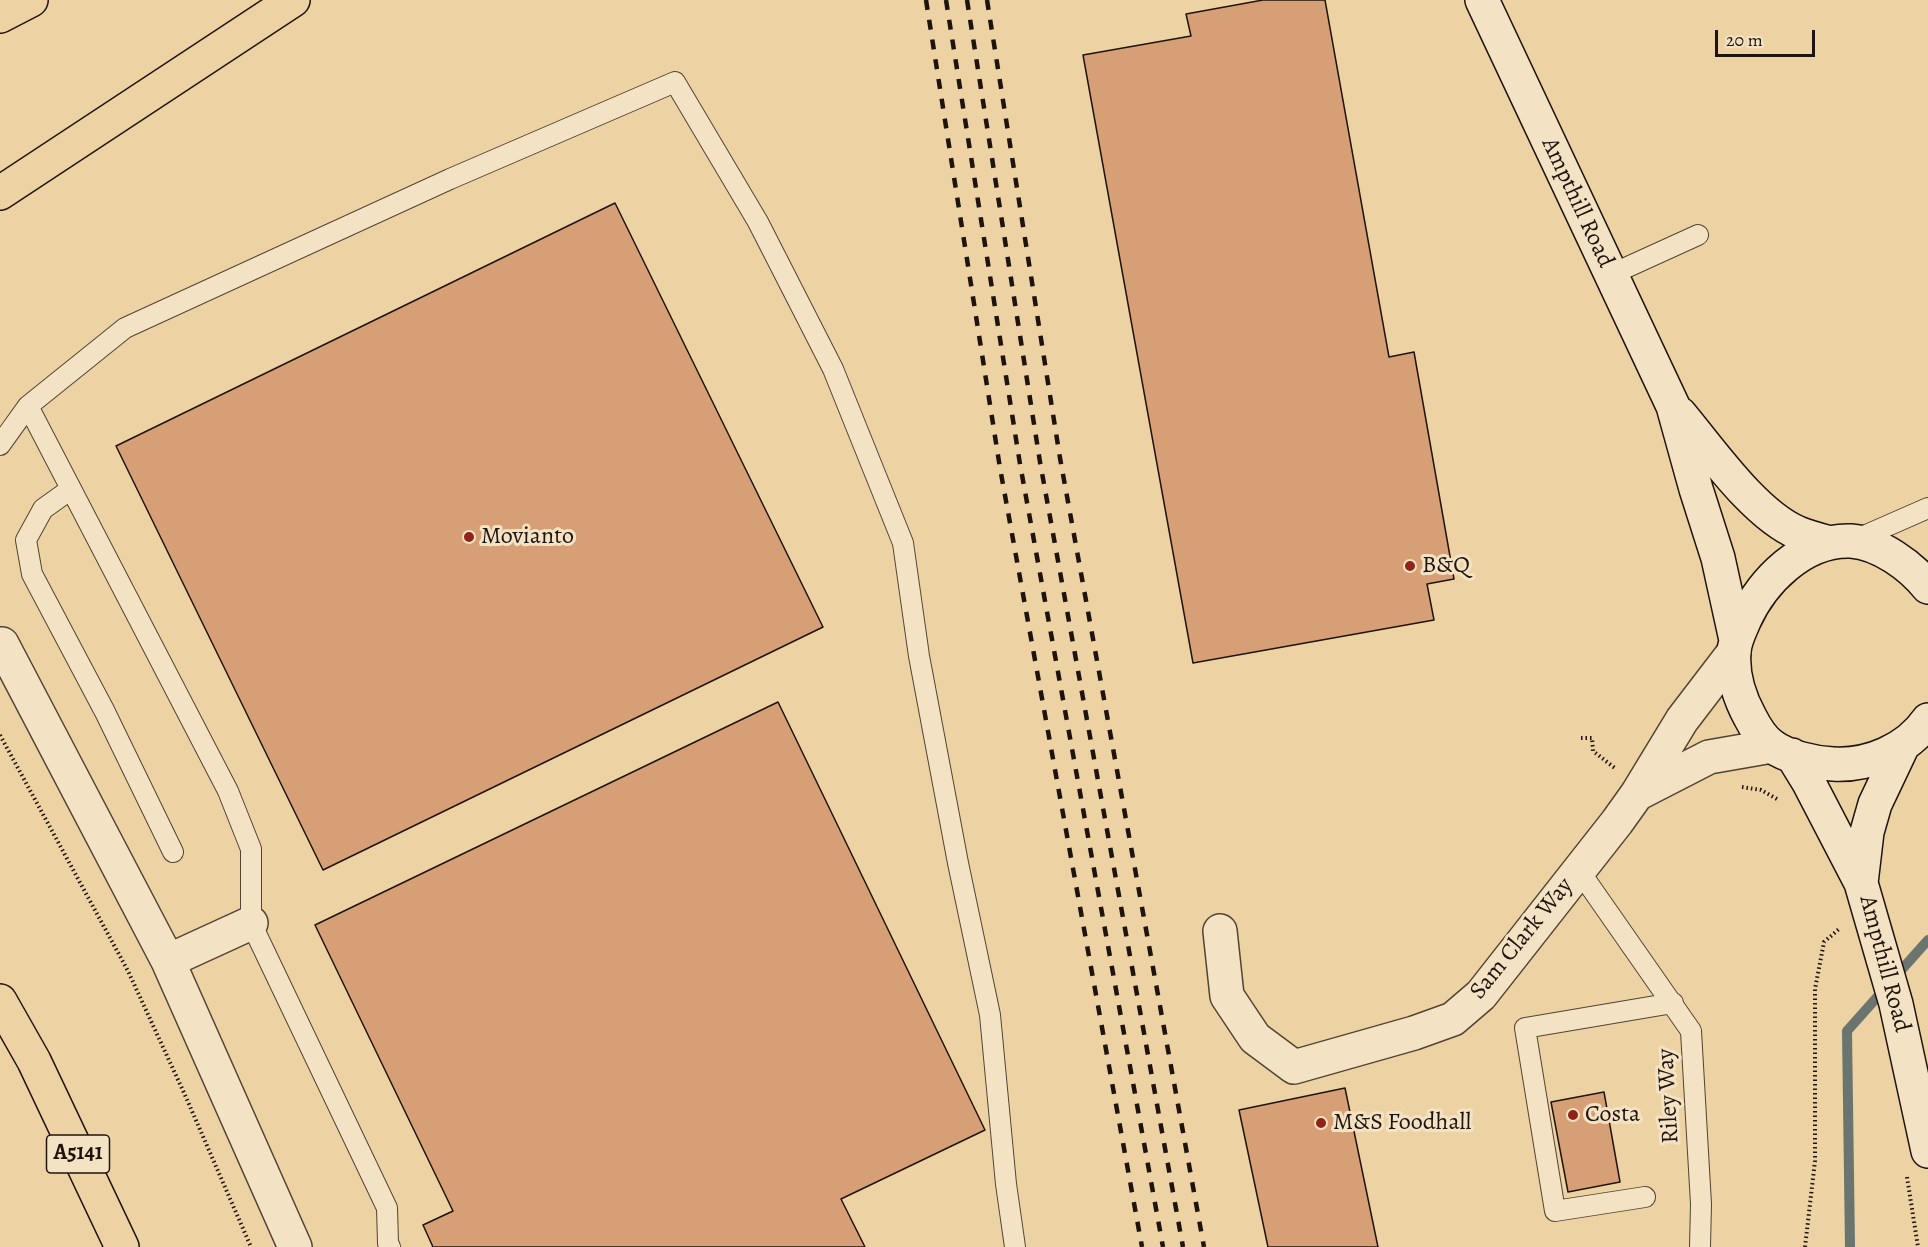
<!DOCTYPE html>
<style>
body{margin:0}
#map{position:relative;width:1928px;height:1247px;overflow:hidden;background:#edd3a4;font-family:Alegreya,serif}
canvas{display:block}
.scale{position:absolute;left:1715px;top:30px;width:100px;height:27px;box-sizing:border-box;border:3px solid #1f140d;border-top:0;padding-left:8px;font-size:18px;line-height:21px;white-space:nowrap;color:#1f140d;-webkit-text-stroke:4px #f3e2c4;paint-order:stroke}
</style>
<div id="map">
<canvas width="1928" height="1247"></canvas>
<div class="scale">20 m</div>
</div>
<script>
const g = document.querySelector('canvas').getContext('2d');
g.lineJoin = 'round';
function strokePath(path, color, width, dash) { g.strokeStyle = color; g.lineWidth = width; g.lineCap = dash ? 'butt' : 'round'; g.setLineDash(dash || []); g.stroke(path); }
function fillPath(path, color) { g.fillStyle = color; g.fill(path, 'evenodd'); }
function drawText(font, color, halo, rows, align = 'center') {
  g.font = font + ' Alegreya,serif'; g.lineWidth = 6; g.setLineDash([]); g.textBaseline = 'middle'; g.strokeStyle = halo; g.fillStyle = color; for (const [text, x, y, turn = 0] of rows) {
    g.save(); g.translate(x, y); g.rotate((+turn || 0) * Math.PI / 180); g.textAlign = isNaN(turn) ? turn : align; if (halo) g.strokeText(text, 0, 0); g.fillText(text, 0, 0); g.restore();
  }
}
const stream = new Path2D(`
 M 1850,1247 L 1847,1031 L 1928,940`);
const building = new Path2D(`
 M 1263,0 L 1325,0 L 1389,357 L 1414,352 L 1454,579 L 1427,584 L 1434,620 L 1193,663 L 1083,55 L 1191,36 L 1186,14 Z
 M 615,203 L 823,627 L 323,870 L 116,446 Z
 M 778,702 L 985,1130 L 841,1199 L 865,1247 L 433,1247 L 423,1225 L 453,1211 L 315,925 Z
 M 1345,1088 L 1378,1247 L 1268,1247 L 1239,1110 Z
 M 1604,1092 L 1620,1182 L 1568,1192 L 1551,1102 Z`);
const path = new Path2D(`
 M 0,735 L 128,971 L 185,1095 L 251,1247
 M 1581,738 L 1592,738 L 1593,751 L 1616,769
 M 1742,787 L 1761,790 L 1777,799
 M 1907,1177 L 1918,1247
 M 1805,1247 L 1815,1161 L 1815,989 L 1824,942 L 1839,929`);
const lane = new Path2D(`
 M 1610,275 L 1698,235
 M 0,445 L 28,406
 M 71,489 L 43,509 L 26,540 L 32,574 L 105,712 L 173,852
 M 1855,540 L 1928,508
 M 1578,869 L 1691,1031 L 1701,1204 L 1700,1247
 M 1645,1197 L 1555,1211 L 1525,1028 L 1673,1003
 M 390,1247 L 388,1243 L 387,1208 L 251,923 L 251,849 L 228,791 L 28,406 L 125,328 L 450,179 L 675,82 L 758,222 L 833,369 L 903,543 L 919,656 L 958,863 L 990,1015 L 1006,1184 L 1015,1247`);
const street = new Path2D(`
 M 2,644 L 168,961 L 295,1247
 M 1637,794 L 1709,757 L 1772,746
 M 1220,931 L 1227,996 L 1255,1038 L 1294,1067 L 1414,1033 L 1453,1019 L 1481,995 L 1617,822 L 1637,794 L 1682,720 L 1734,652
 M 168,961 L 251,923`);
const secondary = new Path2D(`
 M 1482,0 L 1673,406 L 1696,489 L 1718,558 L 1736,640
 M 1680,414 C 1711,451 1754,514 1798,533 C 1808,537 1819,540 1830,543
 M 1928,587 C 1911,566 1880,543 1851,541 C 1803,539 1762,581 1744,621 C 1740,631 1735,640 1734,651 C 1732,675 1739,697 1750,717 C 1755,727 1762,739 1772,746 C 1787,757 1814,763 1833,764 C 1869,766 1907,750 1928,720
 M 1792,755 L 1808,781 L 1861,883 L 1896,1004 L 1928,1151
 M 1861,883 L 1867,832 L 1875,804 L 1903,745`);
const primary = new Path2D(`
 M 0,1001 L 34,1061 L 122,1247`);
const highway = new Path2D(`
 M 0,16 L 31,0
 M 0,193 L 293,0`);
const rail = new Path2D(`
 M 926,0 L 1000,468 L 1142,1247
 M 946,0 L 1020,464 L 1163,1247
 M 967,0 L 1040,462 L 1183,1247
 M 987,0 L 1060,458 L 1204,1247`);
const markers = [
 [469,537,6,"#8f2418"],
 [1410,566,6,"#8f2418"],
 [1573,1115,6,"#8f2418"],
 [1321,1123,6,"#8f2418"]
];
const shields = [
 [78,1154,63]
];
const shieldNames = [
 ["A5141",78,1154]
];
const streetNames = [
 ["Ampthill Road",1577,203,65],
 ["Sam Clark Way",1522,939,-51],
 ["Ampthill Road",1884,964,75],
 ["Riley Way",1669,1096,-93]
];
const poiNames = [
 ["Movianto",481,537],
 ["B&Q",1422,566],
 ["Costa",1585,1115],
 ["M&S Foodhall",1333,1123]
];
strokePath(stream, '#6a756f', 10);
fillPath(building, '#d79f76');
strokePath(building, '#1f140d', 1.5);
strokePath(lane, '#524433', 22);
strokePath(street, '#524433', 36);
strokePath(secondary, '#1f140d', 36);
strokePath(primary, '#1f140d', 36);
strokePath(highway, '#1f140d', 36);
strokePath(path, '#1f140d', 4, [1.5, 3]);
strokePath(lane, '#f3e2c4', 20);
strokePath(street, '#f3e2c4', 33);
strokePath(secondary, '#f3e2c4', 33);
strokePath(primary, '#edd3a4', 33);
strokePath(highway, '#edd3a4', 33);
strokePath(rail, '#1f140d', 4.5, [10, 10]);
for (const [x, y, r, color] of markers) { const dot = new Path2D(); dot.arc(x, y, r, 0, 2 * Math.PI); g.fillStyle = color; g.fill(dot); strokePath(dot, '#f3e2c4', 2); }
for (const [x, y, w] of shields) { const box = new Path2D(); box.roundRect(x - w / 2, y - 19, w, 38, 4.5); g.fillStyle = '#f3e2c4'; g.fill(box); strokePath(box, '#1f140d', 1.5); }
drawText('bold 22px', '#1f140d', null, shieldNames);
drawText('24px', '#1f140d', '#f3e2c4', streetNames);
drawText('24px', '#1f140d', '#f3e2c4', poiNames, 'left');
</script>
